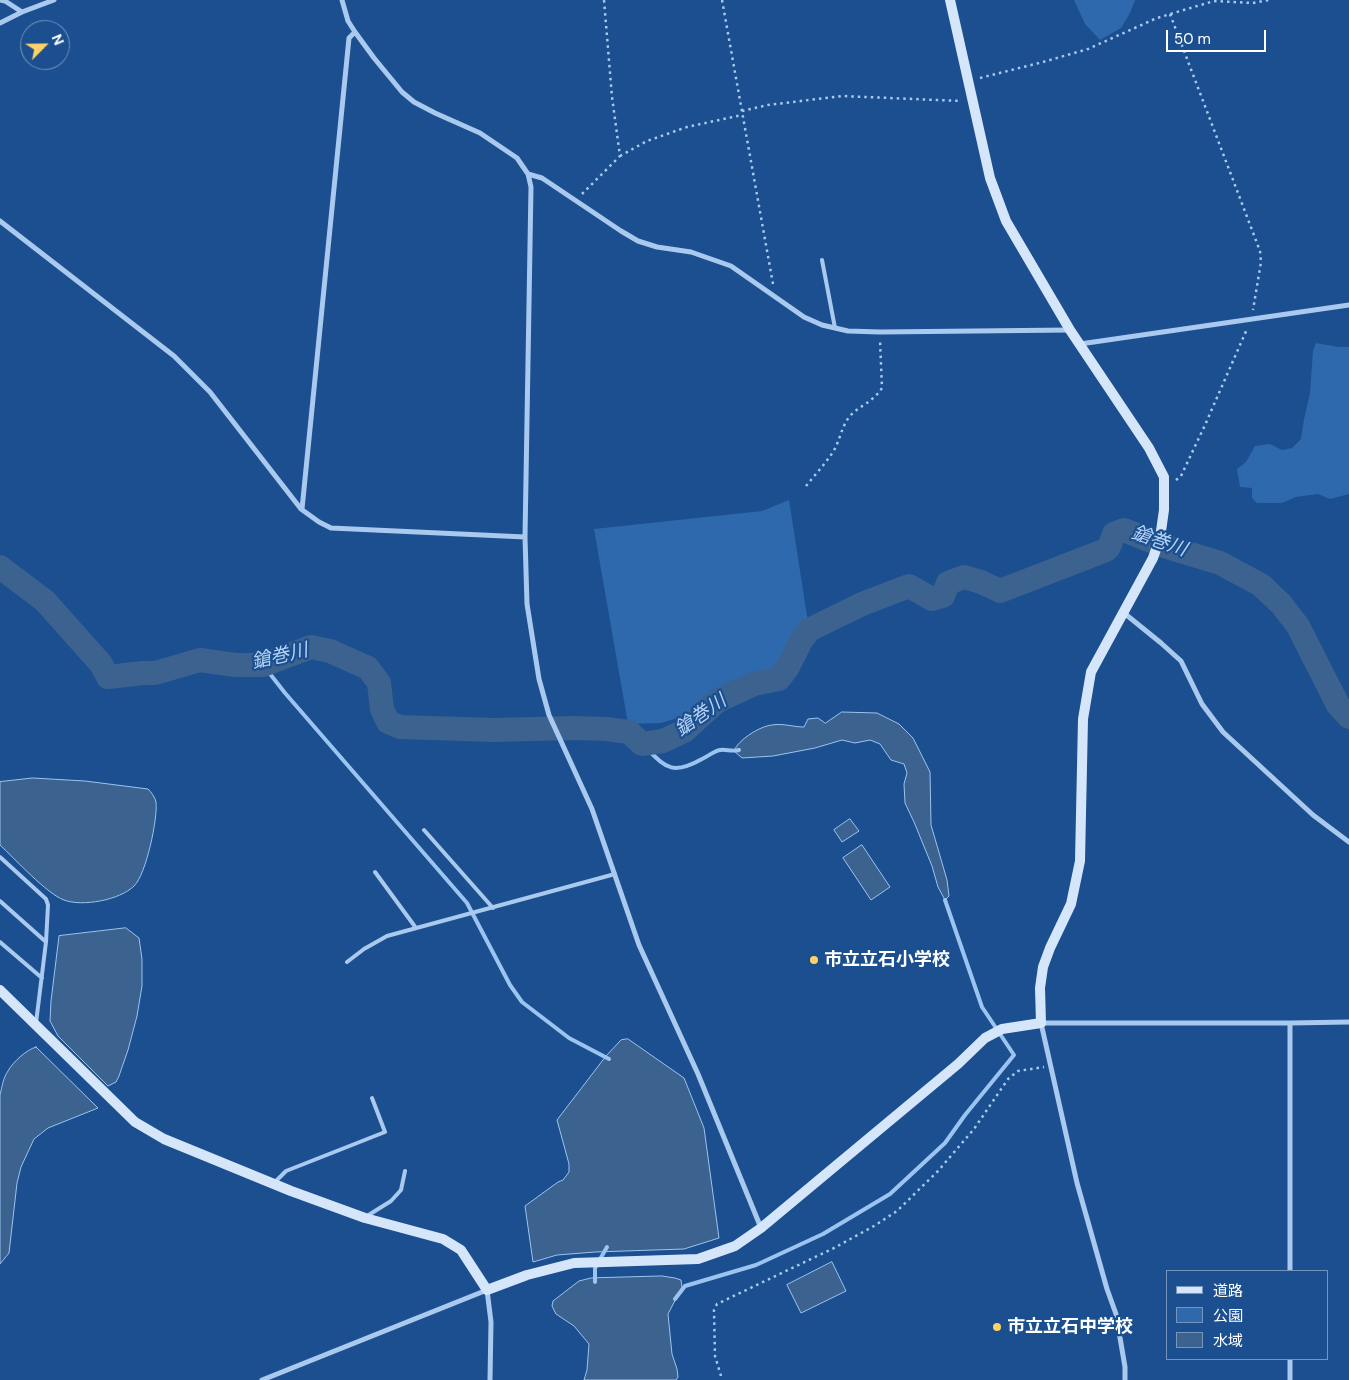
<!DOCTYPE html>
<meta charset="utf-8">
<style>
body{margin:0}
#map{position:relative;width:1349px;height:1380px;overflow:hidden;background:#1b4f8f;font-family:"DM Sans","Noto Sans JP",sans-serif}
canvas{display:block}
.legend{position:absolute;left:1166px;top:1270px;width:162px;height:90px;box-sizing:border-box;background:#1b4f8f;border:1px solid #7695bc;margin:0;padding:6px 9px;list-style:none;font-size:15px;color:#fff}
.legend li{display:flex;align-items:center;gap:10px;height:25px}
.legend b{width:25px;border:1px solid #7695bc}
.north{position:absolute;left:20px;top:20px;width:50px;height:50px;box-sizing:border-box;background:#1b4f8f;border:1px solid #7695bc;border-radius:50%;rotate:67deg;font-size:14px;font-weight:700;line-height:20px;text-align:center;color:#fff}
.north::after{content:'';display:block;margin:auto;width:18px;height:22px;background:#ffd166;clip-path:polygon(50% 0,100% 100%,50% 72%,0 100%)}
.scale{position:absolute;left:1166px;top:30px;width:100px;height:22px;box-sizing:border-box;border:2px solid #fff;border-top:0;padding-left:6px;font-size:15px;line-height:18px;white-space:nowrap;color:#fff;-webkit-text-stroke:4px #1b4f8f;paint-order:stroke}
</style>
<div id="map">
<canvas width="1349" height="1380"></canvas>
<ul class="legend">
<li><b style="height:6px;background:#d6e6fa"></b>道路</li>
<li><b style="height:14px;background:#2e69ad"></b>公園</li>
<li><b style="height:14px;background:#3c6290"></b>水域</li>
</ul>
<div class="north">N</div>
<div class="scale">50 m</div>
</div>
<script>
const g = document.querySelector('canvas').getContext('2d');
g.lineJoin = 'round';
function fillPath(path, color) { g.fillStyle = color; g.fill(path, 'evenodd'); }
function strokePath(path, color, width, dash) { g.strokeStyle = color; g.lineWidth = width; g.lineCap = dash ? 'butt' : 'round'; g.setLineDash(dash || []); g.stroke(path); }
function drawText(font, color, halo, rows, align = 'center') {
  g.font = font + ' "DM Sans","Noto Sans JP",sans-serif'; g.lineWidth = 4.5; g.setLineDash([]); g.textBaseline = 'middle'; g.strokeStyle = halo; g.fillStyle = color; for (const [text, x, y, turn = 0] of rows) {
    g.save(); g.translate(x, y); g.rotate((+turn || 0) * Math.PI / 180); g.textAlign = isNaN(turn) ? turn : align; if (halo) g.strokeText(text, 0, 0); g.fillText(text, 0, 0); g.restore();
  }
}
const green = new Path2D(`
 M 1074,0 L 1135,0 L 1130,13 L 1121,28 L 1100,40 L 1085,24 Z
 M 1316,343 L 1339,347 L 1349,347 L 1349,494 L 1330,499 L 1318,494 L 1296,497 L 1282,503 L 1257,503 L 1252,498 L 1252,488 L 1240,487 L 1237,469 L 1246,462 L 1255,446 L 1270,444 L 1282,450 L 1292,448 L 1301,439 L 1304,419 L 1310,393 L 1313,350 Z
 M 789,500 L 808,622 L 796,638 L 783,664 L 770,675 L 737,684 L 708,701 L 688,715 L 661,723 L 628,724 L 594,529 L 762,511 Z`);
const water = new Path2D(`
 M 842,712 L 877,713 L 899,724 L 913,738 L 930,772 L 931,825 L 947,880 L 949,896 L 945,900 L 938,887 L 932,866 L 914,822 L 905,803 L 904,784 L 907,773 L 904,764 L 891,760 L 880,744 L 870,740 L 855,743 L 842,740 L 815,748 L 773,756 L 742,758 L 734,751 C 738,740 760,726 772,725 C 783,723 793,727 804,727 L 808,719 L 818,718 L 825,723 Z
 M 33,778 L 85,781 L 148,789 C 151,792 155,797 156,802 C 158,818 146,875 134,886 C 120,900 82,907 64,900 C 47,894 15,859 0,845 L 0,782 Z
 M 850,819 L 859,831 L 842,842 L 834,830 Z
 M 862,845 L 890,887 L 871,900 L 843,858 Z
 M 126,928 L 139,938 L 142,959 L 142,986 L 137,1016 L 128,1050 L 119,1076 L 116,1082 L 108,1086 L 58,1036 L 50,1021 L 51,1001 L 59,936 Z
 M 628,1039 L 684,1078 L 704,1128 L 719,1238 L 684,1249 L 595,1252 L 557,1255 L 533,1262 L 525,1206 L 558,1182 L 563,1180 L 569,1172 L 569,1164 L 557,1120 L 606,1056 L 621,1040 Z
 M 36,1047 L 98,1108 L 48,1128 L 34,1139 L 21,1167 L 17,1183 L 9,1253 L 0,1264 L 0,1095 C 2,1087 3,1078 8,1071 C 13,1062 26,1050 36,1047 Z
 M 832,1262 L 846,1291 L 801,1313 L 787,1285 Z
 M 662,1276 L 675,1278 L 681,1280 L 682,1287 L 668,1314 L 672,1354 L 677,1369 L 678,1377 L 676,1380 L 584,1380 L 587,1370 L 589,1344 L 574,1326 L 556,1314 L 552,1306 L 553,1301 L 579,1281 L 591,1278 Z`);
const stream = new Path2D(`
 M 263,665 L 285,693 L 467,903 L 510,985 L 522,1002 L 569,1038 L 609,1059
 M 642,744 C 665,766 670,777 702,759 C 707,757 714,751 720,750 C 726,749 732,752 739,750
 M 595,1282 L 595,1268 L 607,1247
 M 675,1299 L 685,1286 L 756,1265 L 823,1234 L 890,1194 L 945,1143 L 965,1115 L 1014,1055 L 982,1007 L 945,900`);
const river = new Path2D(`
 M 0,567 L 45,601 L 101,664 L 108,677 L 143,673 L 155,673 L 200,660 L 235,665 L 263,665 L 311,647 L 330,651 L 368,668 L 379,683 L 382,709 L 388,722 L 400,727 L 493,730 L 574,728 L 606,729 L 629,732 L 642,744 L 663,741 L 684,731 L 717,701 L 754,684 L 779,679 L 788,667 L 801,641 L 809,630 L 862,604 L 909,586 L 932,599 L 943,596 L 948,583 L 964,577 L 981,582 L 1000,591 L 1106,550 L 1109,547 L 1114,534 L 1124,530 L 1164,546 L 1220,563 L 1261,585 L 1281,604 L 1298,626 L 1338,705 L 1349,717`);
const path = new Path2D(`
 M 722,0 L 773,284
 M 1170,14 L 1260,251 L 1261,262 L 1253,310
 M 980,78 L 1043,62 L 1088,49 L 1157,18 L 1214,1 L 1253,3 L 1269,0
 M 742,111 L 768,105 L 842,96 L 961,101
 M 620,156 L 647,141 L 687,127 L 742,115
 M 582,194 L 620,156 L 612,97 L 604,0
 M 1176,480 L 1181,476 L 1205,425 L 1247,329
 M 806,486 C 815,475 825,464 833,452 C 840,441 841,427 850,416 C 859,406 873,402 882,388 L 880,341
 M 721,1376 L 715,1356 L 714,1310 L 717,1304 L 834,1248 L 874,1226 L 897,1211 L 938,1171 L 974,1129 L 1008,1079 L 1018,1071 L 1044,1067`);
const lane = new Path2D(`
 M 822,260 L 835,328
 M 424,830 L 493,908
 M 0,857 L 46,899 L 48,905 L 46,942 L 36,1023
 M 375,872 L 416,928
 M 0,901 L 46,942
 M 0,942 L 42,978
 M 347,962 L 364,949 L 387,936 L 615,874
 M 275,1182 L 286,1171 L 385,1132 L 372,1098
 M 367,1216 L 391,1201 L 401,1190 L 405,1171`);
const street = new Path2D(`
 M 0,0 L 5,1 L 22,12
 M 342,0 L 348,21 L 355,32 L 374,58 L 402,92 L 414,102 L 435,113 L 480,133 L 517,158 L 528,174 L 531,187 L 525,537 L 527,604 L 539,679 L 549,715 L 592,809 L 639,945 L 698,1074 L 761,1228
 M 0,23 L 22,12 L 54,0
 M 528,174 L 542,178 L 621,231 L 638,241 L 657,247 L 691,252 L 731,266 L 804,317 L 822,325 L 848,331 L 880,332 L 1070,330
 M 0,221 L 174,356 L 210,392 L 301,509 L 319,522 L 331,528 L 525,537
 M 1080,344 L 1349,305
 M 302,509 L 349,38 L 355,32
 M 1124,613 L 1161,643 L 1181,661 L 1202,704 L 1223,732 L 1313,815 L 1349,842
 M 1290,1023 L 1290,1271
 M 1290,1359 L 1290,1380
 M 262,1380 L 487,1290 L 491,1322 L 490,1380
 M 1125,1380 L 1125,1367 L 1116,1314 L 1107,1289 L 1077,1183 L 1041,1023 L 1290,1023 L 1349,1022`);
const secondary = new Path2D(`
 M 0,990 L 135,1122 L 164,1139 L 291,1191 L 365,1218 L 443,1239 L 461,1250 L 487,1290 L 527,1275 L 574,1263 L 698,1259 L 735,1246 L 761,1228 L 958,1064 L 985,1038 L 1002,1029 L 1041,1023 L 1040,988 L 1043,967 L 1050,948 L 1071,904 L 1080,861 L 1083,719 L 1091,672 L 1153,558 L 1160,538 L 1164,510 L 1164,477 L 1149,448 L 1070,330 L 1006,221 L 990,178 L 950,0`);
const markers = [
 [814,960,5,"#ffd166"],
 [997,1327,5,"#ffd166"]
];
const poiNames = [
 ["市立立石小学校",824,960],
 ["市立立石中学校",1007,1327]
];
const waterNames = [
 ["鎗巻川",1159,542,19],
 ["鎗巻川",280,657,-13],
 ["鎗巻川",701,716,-35]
];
fillPath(green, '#2e69ad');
fillPath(water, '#3c6290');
strokePath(water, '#9cc4f0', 1);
strokePath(stream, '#9cc4f0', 4);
strokePath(river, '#3c6290', 24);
strokePath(path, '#a9c9ee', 2.5, [2.5, 4]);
strokePath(lane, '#a9c9ee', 4);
strokePath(street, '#a9c9ee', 5);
strokePath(secondary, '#d6e6fa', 10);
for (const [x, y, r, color] of markers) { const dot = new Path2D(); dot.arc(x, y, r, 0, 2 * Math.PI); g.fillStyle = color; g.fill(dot); strokePath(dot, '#1b4f8f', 2); }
drawText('bold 18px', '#fff', '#1b4f8f', poiNames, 'left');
drawText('italic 19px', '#b5d3f5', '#1b4f8f', waterNames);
</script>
